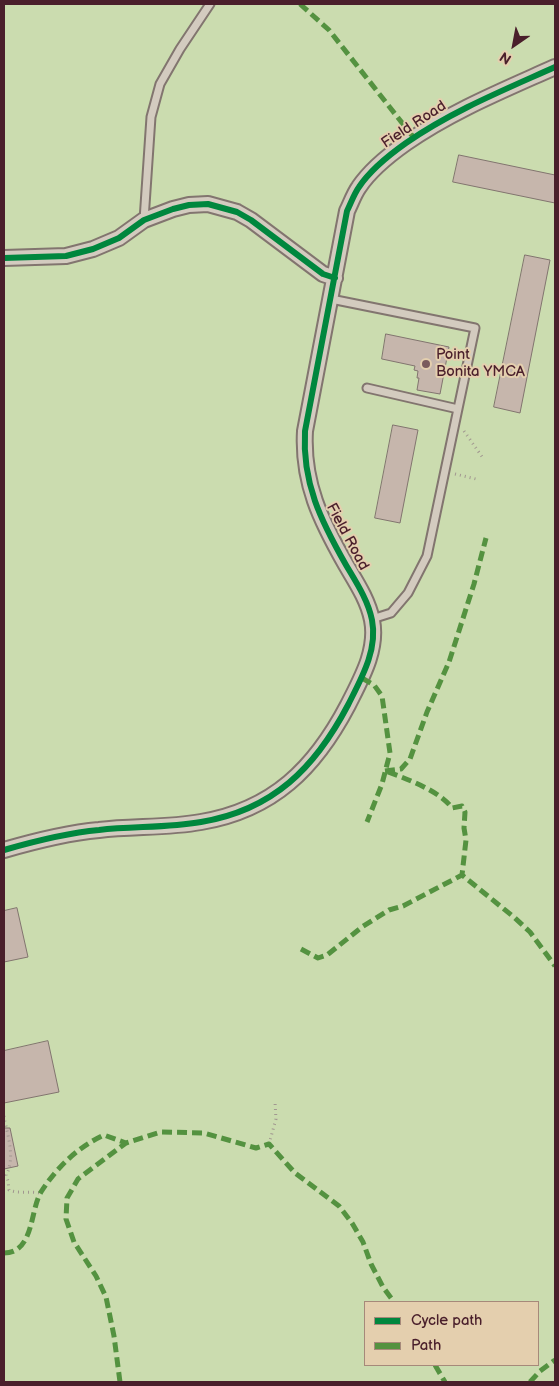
<!DOCTYPE html>
<style>
body{margin:0}
#map{position:relative;width:559px;height:1386px;overflow:hidden;background:#d7ccbb;font-family:"Balsamiq Sans",sans-serif}
canvas{display:block}
.frame{position:absolute;inset:0;border:5px solid #4a1f2b;pointer-events:none}
.legend{position:absolute;left:364px;top:1301px;width:175px;height:65px;box-sizing:border-box;background:#e4cfae;border:1px solid #a6897a;margin:0;padding:6px 9px;list-style:none;font-size:15px;color:#4a1f2b}
.legend li{display:flex;align-items:center;gap:10px;height:25px}
.legend b{width:25px;border:1px solid #a6897a}
.north{position:absolute;left:489px;top:20px;width:50px;height:50px;-webkit-text-stroke:4px #e4cfae;paint-order:stroke;rotate:213deg;font-size:14px;font-weight:700;line-height:20px;text-align:center;color:#4a1f2b}
.north::after{content:'';display:block;margin:auto;width:18px;height:22px;background:#4a1f2b;clip-path:polygon(50% 0,100% 100%,50% 72%,0 100%)}
</style>
<div id="map">
<canvas width="559" height="1386"></canvas>
<div class="frame"></div>
<ul class="legend">
<li><b style="height:6px;background:#00873e"></b>Cycle path</li>
<li><b style="height:6px;background:#549240"></b>Path</li>
</ul>
<div class="north">N</div>
</div>
<script>
const g = document.querySelector('canvas').getContext('2d');
g.lineJoin = 'round';
function fillPath(path, color) { g.fillStyle = color; g.fill(path, 'evenodd'); }
function strokePath(path, color, width, dash) { g.strokeStyle = color; g.lineWidth = width; g.lineCap = dash ? 'butt' : 'round'; g.setLineDash(dash || []); g.stroke(path); }
function drawText(font, color, halo, rows, align = 'center') {
  g.font = font + ' "Balsamiq Sans",sans-serif'; g.lineWidth = 4; g.setLineDash([]); g.textBaseline = 'middle'; g.strokeStyle = halo; g.fillStyle = color; for (const [text, x, y, turn = 0] of rows) {
    g.save(); g.translate(x, y); g.rotate((+turn || 0) * Math.PI / 180); g.textAlign = isNaN(turn) ? turn : align; if (halo) g.strokeText(text, 0, 0); g.fillText(text, 0, 0); g.restore();
  }
}
const green = new Path2D(`
 M 4,4 L 555,4 L 555,1382 L 4,1382 ZM 365,1302 L 538,1302 L 538,1365 L 365,1365 Z`);
const building = new Path2D(`
 M 459,155 L 555,175 L 555,203 L 453,182 Z
 M 525,255 L 550,260 L 520,413 L 494,407 Z
 M 386,334 L 449,347 L 440,394 L 417,390 L 419,378 L 417,378 L 418,371 L 414,370 L 415,366 L 382,359 Z
 M 393,425 L 418,430 L 400,523 L 375,518 Z
 M 17,908 L 28,957 L 4,962 L 4,911 Z
 M 48,1041 L 59,1092 L 4,1103 L 4,1051 Z
 M 4,1128 L 10,1128 L 18,1166 L 4,1169 Z`);
const path = new Path2D(`
 M 464,431 L 483,458
 M 455,474 L 476,479
 M 4,1116 C 7,1134 16,1158 6,1175 L 8,1181 L 9,1190 C 18,1194 30,1191 40,1193
 M 269,1144 L 276,1119 L 275,1102`);
const service = new Path2D(`
 M 144,220 L 151,117 L 160,84 L 180,49 L 210,4
 M 331,299 L 475,328 L 427,556 L 408,593 L 391,613 L 372,619
 M 367,388 L 458,409`);
const minor = new Path2D(`
 M 4,258 L 66,256 L 93,249 L 119,238 L 144,220 L 173,209 L 189,205 L 208,204 L 237,212 L 251,220 L 323,274 L 335,278
 M 4,850 C 35,841 66,833 99,830 C 133,826 168,828 201,822 C 273,810 315,768 348,705 C 361,679 378,650 372,620 C 368,600 356,582 346,565 C 321,521 302,483 305,431 L 347,211 C 351,203 354,194 359,187 C 371,169 389,155 406,143 C 452,111 504,90 555,67`);
const quiet = new Path2D(`
 M 300,4 L 329,30 L 414,138
 M 362,678 L 374,685 L 382,696 L 390,753 L 382,784 L 367,822
 M 385,771 L 401,769 L 410,759 L 427,712 L 449,662 L 474,584 L 486,538
 M 388,772 C 407,779 440,791 452,808 L 462,806 L 465,812 L 464,828 L 466,840 L 462,875
 M 301,949 L 318,958 L 327,955 L 362,927 L 389,910 L 403,906 L 462,875 L 515,918 L 530,932 L 555,966
 M 4,1253 C 34,1253 30,1210 41,1192 C 57,1167 78,1147 104,1135 L 126,1143
 M 435,1365 L 445,1382
 M 120,1382 L 114,1336 L 106,1297 L 96,1276 L 74,1242 L 66,1219 L 67,1198 L 78,1179 L 126,1143 L 161,1132 L 204,1133 L 256,1148 L 269,1144 L 295,1173 L 339,1206 L 352,1223 L 363,1242 L 371,1264 L 383,1287 L 394,1302
 M 530,1382 L 540,1371 L 555,1360`);
const cycleway = new Path2D(`
 M 4,258 L 66,256 L 93,249 L 119,238 L 144,220 L 173,209 L 189,205 L 208,204 L 237,212 L 251,220 L 323,274 L 335,278
 M 4,850 C 35,841 66,833 99,830 C 133,826 168,828 201,822 C 273,810 315,768 348,705 C 361,679 378,650 372,620 C 368,600 356,582 346,565 C 321,521 302,483 305,431 L 347,211 C 351,203 354,194 359,187 C 371,169 389,155 406,143 C 452,111 504,90 555,67`);
const markers = [
 [426,364,5,"#7b5c5d"]
];
const streetNames = [
 ["Field Road",414,125,-33],
 ["Field Road",347,537,62]
];
const poiNames = [
 ["Point",436,355],
 ["Bonita YMCA",436,372]
];
fillPath(green, '#cbdcaf');
fillPath(building, '#c6b6ac');
strokePath(building, '#82756f', 1);
strokePath(service, '#82756f', 11);
strokePath(minor, '#82756f', 18);
strokePath(path, '#a19790', 3, [1, 4]);
strokePath(service, '#d3cbbf', 7);
strokePath(minor, '#d3cbbf', 14);
strokePath(quiet, '#549240', 5, [10, 5]);
strokePath(cycleway, '#00873e', 6);
for (const [x, y, r, color] of markers) { const dot = new Path2D(); dot.arc(x, y, r, 0, 2 * Math.PI); g.fillStyle = color; g.fill(dot); strokePath(dot, '#e4cfae', 2); }
drawText('15px', '#4a1f2b', '#e4cfae', streetNames);
drawText('15px', '#4a1f2b', '#e4cfae', poiNames, 'left');
</script>
